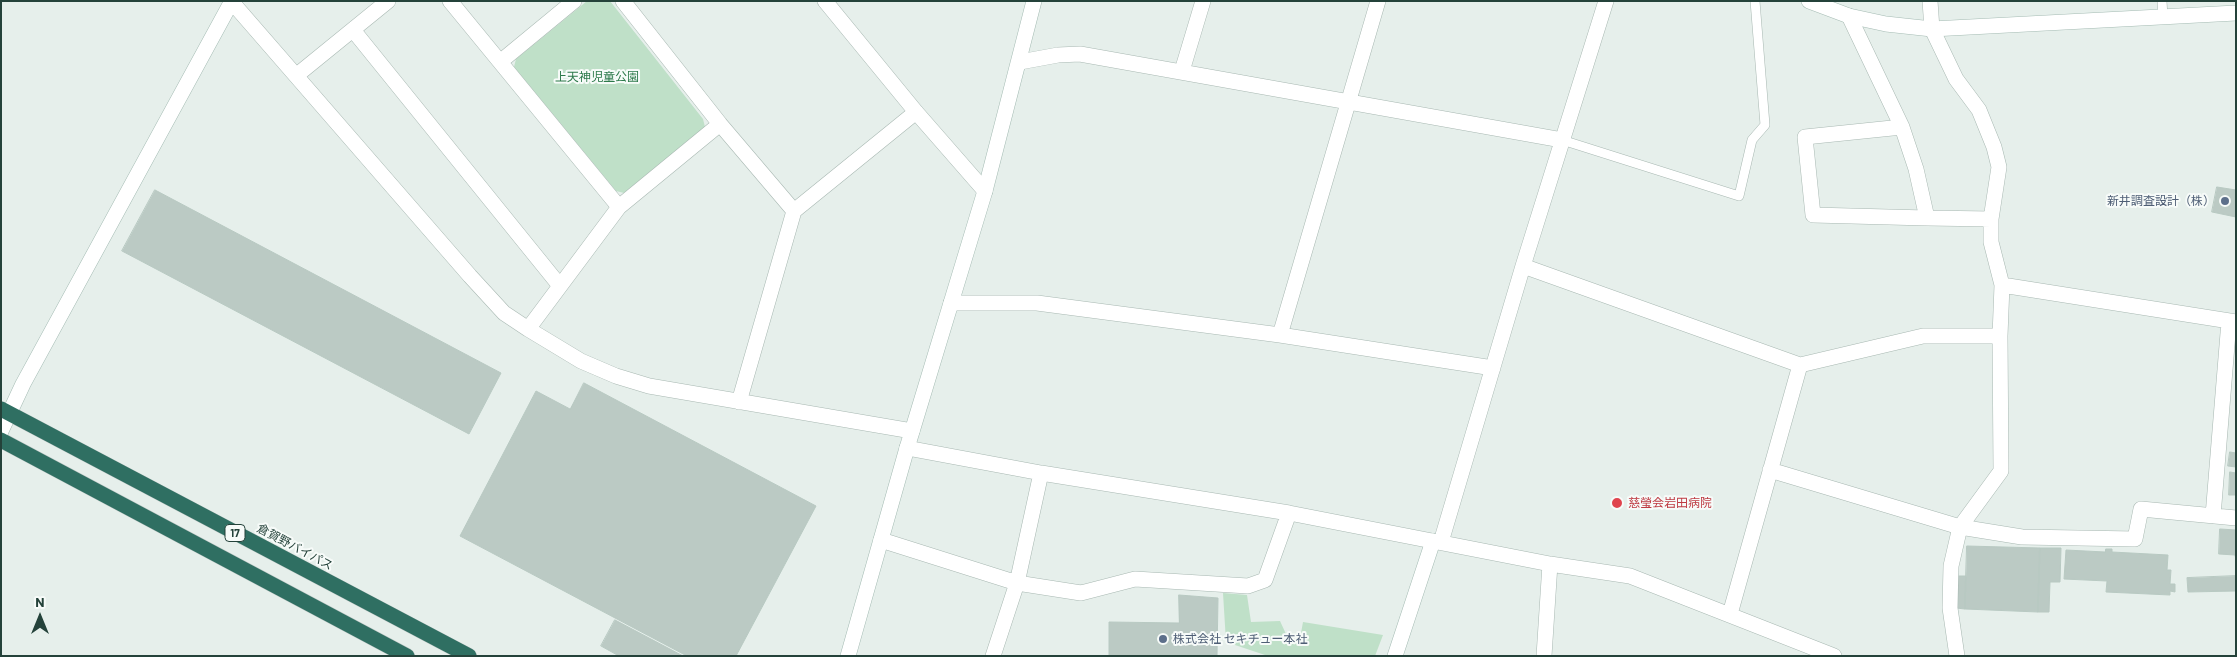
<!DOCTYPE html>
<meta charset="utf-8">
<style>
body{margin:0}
#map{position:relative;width:2237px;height:657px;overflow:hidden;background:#e6efeb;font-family:Barlow,sans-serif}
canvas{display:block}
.frame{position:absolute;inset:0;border:2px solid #24423a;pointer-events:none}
.north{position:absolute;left:15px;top:592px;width:50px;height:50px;-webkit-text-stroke:4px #f7fbf9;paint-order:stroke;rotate:0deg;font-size:14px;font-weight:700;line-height:20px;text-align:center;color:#24423a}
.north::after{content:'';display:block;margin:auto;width:18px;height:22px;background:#24423a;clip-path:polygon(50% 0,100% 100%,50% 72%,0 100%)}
</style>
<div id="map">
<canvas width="2237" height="657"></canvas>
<div class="frame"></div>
<div class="north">N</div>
</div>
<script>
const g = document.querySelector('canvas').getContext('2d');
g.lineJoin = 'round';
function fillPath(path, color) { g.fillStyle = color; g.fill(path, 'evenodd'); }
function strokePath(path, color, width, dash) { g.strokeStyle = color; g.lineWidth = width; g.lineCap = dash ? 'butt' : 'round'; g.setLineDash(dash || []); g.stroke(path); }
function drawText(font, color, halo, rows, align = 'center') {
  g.font = font + ' Barlow,"Noto Sans JP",sans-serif'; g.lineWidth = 4; g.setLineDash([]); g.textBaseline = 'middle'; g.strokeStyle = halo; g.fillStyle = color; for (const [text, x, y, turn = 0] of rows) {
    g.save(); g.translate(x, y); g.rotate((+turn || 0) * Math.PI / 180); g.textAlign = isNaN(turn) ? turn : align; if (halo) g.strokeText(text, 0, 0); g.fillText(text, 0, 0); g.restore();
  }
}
const green = new Path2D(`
 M 587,1 L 610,1 L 703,119 L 705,127 L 624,193 L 616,191 L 514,67 L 516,59 Z
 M 1223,593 L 1247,595 L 1251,622 L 1280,621 L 1286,634 L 1301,633 L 1303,622 L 1383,635 L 1375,656 L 1268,656 L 1226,642 Z`);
const building = new Path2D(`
 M 2217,187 L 2236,190 L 2236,217 L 2212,212 Z
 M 155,190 L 501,373 L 469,434 L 122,251 Z
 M 584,383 L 816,506 L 736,656 L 687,656 L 460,536 L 536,391 L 570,409 Z
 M 2230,452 L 2236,453 L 2236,467 L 2228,466 Z
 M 2230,472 L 2236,473 L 2236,495 L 2229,495 Z
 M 2220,529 L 2236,530 L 2236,560 L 2235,555 L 2219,554 Z
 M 1967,546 L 2040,548 L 2038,612 L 1965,609 Z
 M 2040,548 L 2061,548 L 2060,582 L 2050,582 L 2049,612 L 2038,612 Z
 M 2106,549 L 2112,549 L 2112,552 L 2168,555 L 2167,570 L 2171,570 L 2170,584 L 2175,584 L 2175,592 L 2170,591 L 2170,595 L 2106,592 L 2107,581 L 2064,579 L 2066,550 L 2105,552 Z
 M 1957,576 L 1966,576 L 1965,609 L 1956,608 Z
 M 2236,576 L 2236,591 L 2188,592 L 2187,578 Z
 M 1179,595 L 1218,598 L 1217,656 L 1109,656 L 1109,622 L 1179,623 Z
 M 615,620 L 683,656 L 619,656 L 601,646 Z`);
const lane = new Path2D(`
 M 2162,1 L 2163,17
 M 1562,140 L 1739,196 L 1752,140 L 1765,125 L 1755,1`);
const street = new Path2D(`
 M 231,1 L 470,276 L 504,313 L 528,329 L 581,361 L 616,376 L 649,386 L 912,431
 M 450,1 L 619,207
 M 623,1 L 720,124 L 794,211
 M 825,1 L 916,112 L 985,191
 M 1930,1 L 1932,29 L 1956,79 L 1979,110 L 1994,147 L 1999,167 L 1991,219 L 1991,242 L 2002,285 L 2236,322
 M 1849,16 L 1902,127 L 1916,169 L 1927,218 L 1991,219
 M 353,30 L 560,286
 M 500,62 L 574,1
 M 1020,62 L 1058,55 L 1080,54 L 1562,140
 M 1182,71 L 1203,1
 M 297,75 L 388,1
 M 1902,127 L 1805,137 L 1813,215 L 1927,218
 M 1523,266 L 1800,365 L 1923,336 L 2000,336
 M 951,303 L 1037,303 L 1280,335 L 1493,368
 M 528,329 L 619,207 L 720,124
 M 1280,335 L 1378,1
 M 739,402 L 794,211 L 916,112
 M 907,448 L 1041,473 L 1289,513 L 1550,564 L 1630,576 L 1834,656
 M 1770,470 L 1960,527 L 2022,537 L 2135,539 L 2141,509 L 2236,518
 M 2213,516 L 2229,321
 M 881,540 L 1017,583 L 1081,593 L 1135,579 L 1248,586 L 1265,580 L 1289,513
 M 1441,542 L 1523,266 L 1606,1
 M 1730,614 L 1800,365
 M 993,656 L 1017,583 L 1041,473
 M 1544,656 L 1550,564
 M 1957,656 L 1950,608 L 1951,566 L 1960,527 L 2001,471 L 2000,336 L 2002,285`);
const secondary = new Path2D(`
 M 1809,1 L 1849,16 L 1886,24 L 1932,29 L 2236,13
 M 1,431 L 23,384 L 232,1
 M 848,656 L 907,448 L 985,191 L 1034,1
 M 1395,656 L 1433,541`);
const highway = new Path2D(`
 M 1,409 L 469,656
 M 1,440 L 407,656`);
const markers = [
 [2225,201,5,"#5c6f8a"],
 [1617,503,6,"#e0444e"],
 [1163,639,5,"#5c6f8a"]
];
const shields = [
 [235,533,20]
];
const shieldNames = [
 ["17",235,533]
];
const parkNames = [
 ["上天神児童公園",597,77]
];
const serviceNames = [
 ["新井調査設計（株）",2215,201],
 ["株式会社 セキチュー本社",1173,639,"left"]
];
const healthNames = [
 ["慈瑩会岩田病院",1628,503]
];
const streetNames = [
 ["倉賀野バイパス",295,547,28]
];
fillPath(green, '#bfe0c8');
fillPath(building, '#bbcac4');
strokePath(building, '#b8c9c2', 1);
strokePath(lane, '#a8b8b2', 10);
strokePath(street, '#a8b8b2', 16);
strokePath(secondary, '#a4bbb3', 16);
strokePath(highway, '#c2cac8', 16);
strokePath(lane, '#fff', 9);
strokePath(street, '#fff', 15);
strokePath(secondary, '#fff', 15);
strokePath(highway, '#2f6f62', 15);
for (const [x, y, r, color] of markers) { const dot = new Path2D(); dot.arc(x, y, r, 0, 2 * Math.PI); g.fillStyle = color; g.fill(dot); strokePath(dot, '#f7fbf9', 2); }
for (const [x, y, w] of shields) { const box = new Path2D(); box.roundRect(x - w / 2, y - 8.5, w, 17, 4); g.fillStyle = '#f7fbf9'; g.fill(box); strokePath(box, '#24423a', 1); }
drawText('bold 11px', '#24423a', null, shieldNames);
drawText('12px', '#2d7a4b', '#f7fbf9', parkNames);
drawText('12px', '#4e5e75', '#f7fbf9', serviceNames, 'right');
drawText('12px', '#be3a42', '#f7fbf9', healthNames, 'left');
drawText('12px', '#24423a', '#f7fbf9', streetNames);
</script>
